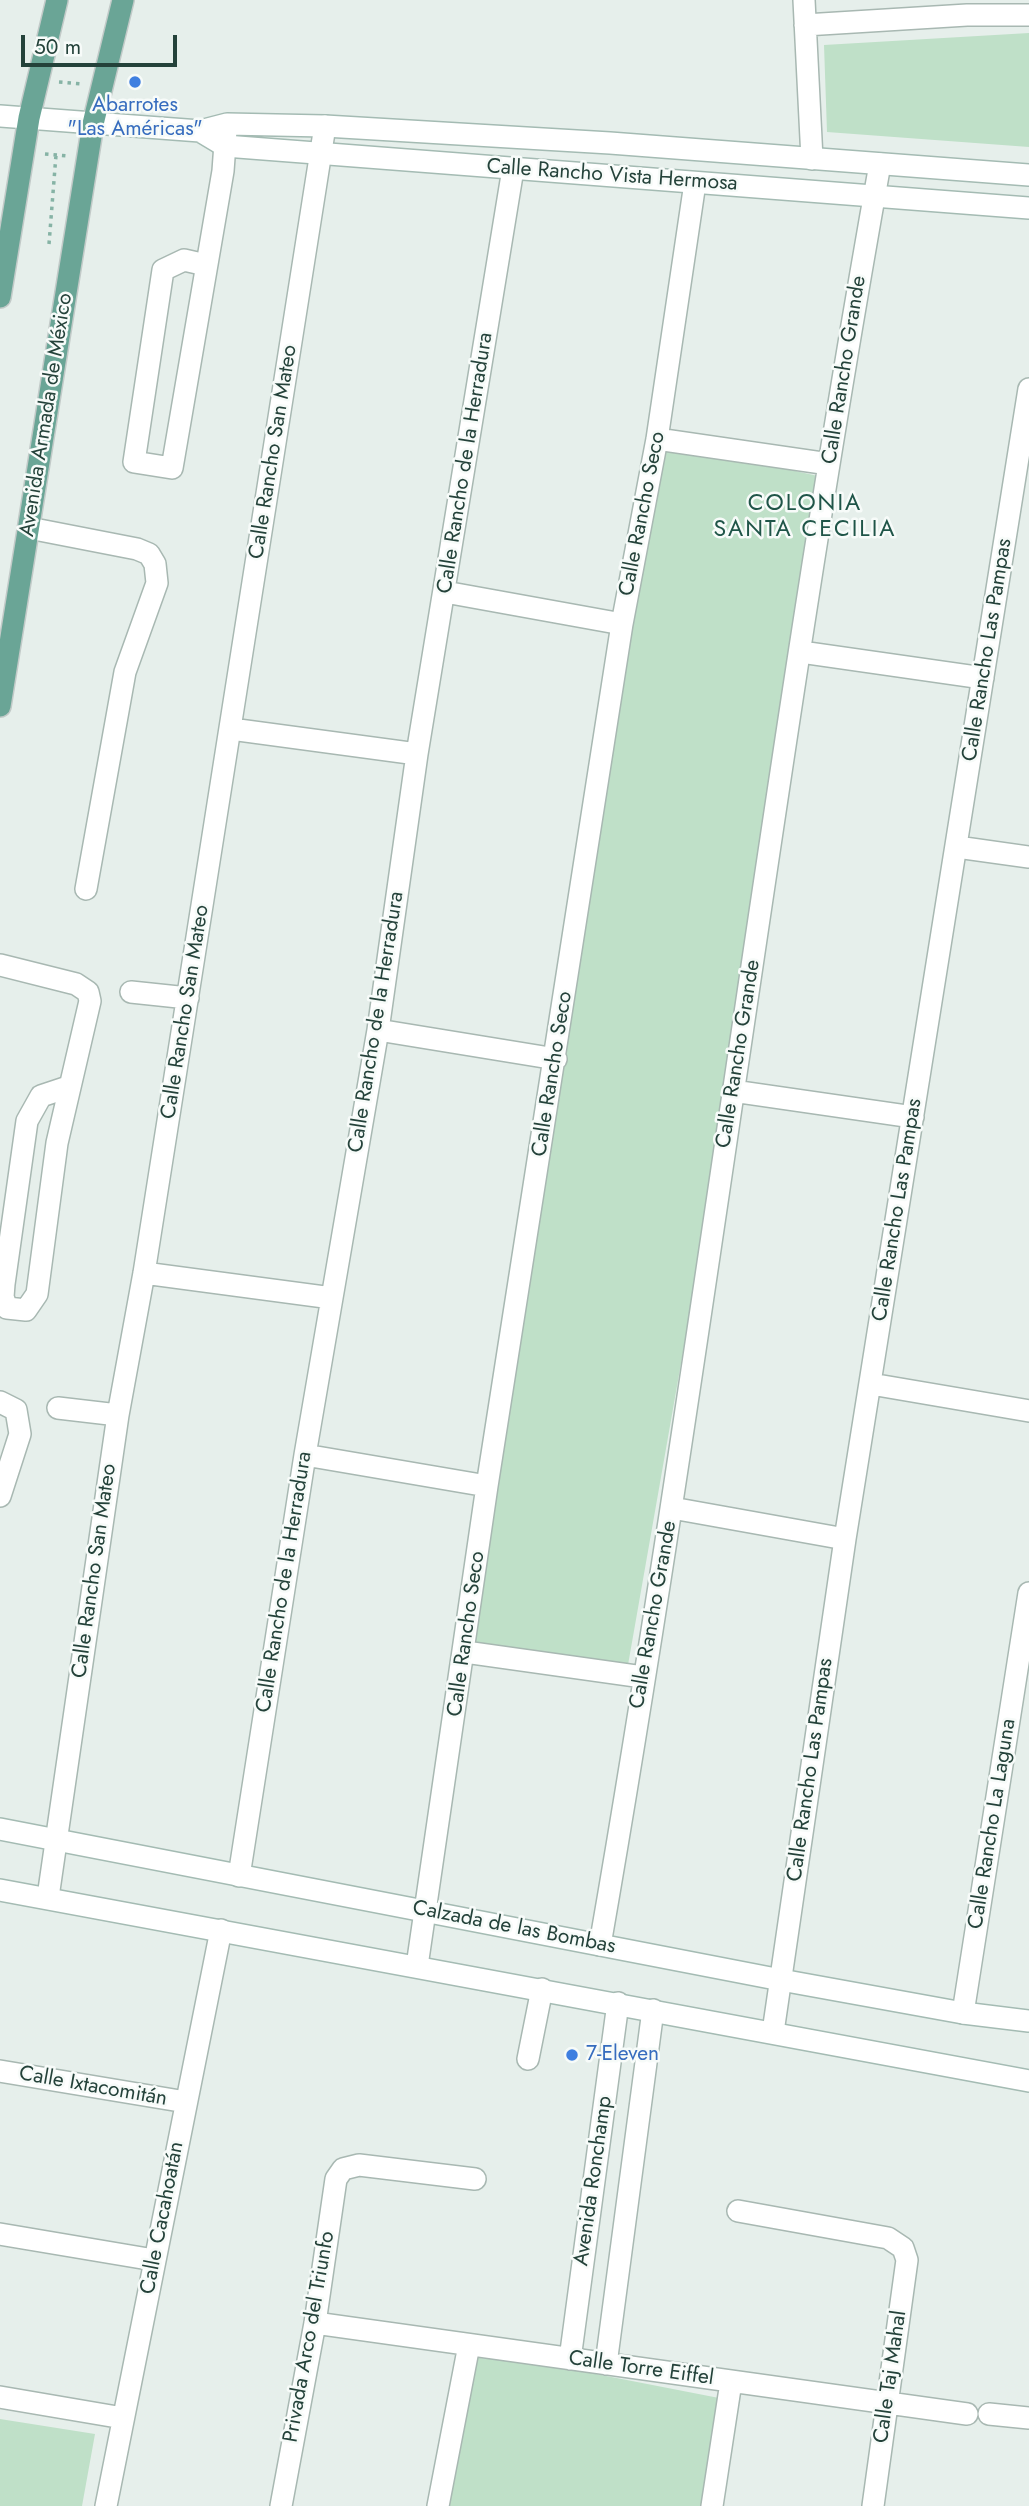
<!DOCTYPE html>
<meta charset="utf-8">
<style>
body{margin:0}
#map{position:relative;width:1029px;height:2506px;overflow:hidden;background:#e6efeb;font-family:Jost,sans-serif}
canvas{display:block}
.scale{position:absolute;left:21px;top:35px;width:156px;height:32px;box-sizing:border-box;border:4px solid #24423a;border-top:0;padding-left:9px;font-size:21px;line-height:24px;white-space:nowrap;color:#24423a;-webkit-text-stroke:5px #f7fbf9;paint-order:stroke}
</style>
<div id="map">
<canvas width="1029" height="2506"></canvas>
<div class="scale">50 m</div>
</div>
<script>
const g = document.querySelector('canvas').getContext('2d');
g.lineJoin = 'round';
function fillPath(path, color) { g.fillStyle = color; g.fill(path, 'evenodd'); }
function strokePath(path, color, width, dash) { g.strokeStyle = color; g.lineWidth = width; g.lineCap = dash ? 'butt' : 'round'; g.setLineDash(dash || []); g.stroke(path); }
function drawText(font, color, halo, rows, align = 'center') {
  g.font = font + ' Jost,sans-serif'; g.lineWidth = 5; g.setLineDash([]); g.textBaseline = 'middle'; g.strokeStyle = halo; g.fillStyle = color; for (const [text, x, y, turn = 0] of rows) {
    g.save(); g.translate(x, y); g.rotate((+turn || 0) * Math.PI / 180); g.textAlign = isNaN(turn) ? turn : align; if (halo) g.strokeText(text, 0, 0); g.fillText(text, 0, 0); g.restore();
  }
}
const green = new Path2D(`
 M 1029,33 L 1029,147 L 827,132 L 824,45 Z
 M 659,441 L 818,476 L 729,1090 L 625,1682 L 469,1658 Z
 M 461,2356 L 550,2365 L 719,2398 L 704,2506 L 436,2506 Z
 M 0,2419 L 95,2434 L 82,2506 L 0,2506 Z`);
const path = new Path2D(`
 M 59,82 L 83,84
 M 45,154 L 68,156
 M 49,244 L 56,155`);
const street = new Path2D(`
 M 804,0 L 812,159
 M 805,25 L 967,15 L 1029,15
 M 206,265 L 184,260 L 163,270 L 134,462 L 172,468 L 223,171 L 226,130
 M 657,439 L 829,464
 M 29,528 L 137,549 L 149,554 L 155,564 L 157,583 L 125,672 L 86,889
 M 445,592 L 622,624
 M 801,652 L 983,678
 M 231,729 L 417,754
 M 957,847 L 1029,857
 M 0,965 L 76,984 L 88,992 L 90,1001 L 57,1143 L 37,1294 L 26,1310 L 7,1308 L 3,1297 L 4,1284 L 27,1121 L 41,1096 L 68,1087
 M 131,992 L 188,998
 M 378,1030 L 556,1059
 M 733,1091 L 913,1117
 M 144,1273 L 332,1298
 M 871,1384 L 1029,1411
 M 0,1402 L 16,1410 L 20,1434 L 0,1496
 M 58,1408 L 118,1415
 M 305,1455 L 487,1486
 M 672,1508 L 845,1539
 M 465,1652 L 643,1677
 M 239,1876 L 305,1455 L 378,1030 L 417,754 L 513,169
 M 48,1897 L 118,1415 L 144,1273 L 325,126
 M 600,1945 C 703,1353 774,756 880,164
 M 417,1966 L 487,1486 L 622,624 L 657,439 L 695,183
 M 963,2013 L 1029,1593
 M 773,2032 L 845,1539 L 1029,389
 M 528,2059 L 542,1989
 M 0,2071 L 186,2102
 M 738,2211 L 888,2238 L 903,2248 L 907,2260 L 873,2506
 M 0,2234 L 154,2260
 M 315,2323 L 967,2414
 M 570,2359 L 618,2003
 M 606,2364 L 653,2010
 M 0,2397 L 123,2418
 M 989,2414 L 1029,2418
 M 106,2506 L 221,1930
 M 281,2506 L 315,2323 L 336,2179 L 343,2169 L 359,2165 L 475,2179
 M 438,2506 L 469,2345
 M 712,2506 L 731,2382`);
const secondary = new Path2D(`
 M 0,116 L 200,131 L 227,124 L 325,126 L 610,143 L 1029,175
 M 200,131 L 225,146 L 1029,208
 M 0,1829 L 781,1980 L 963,2013 L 1029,2021
 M 0,1890 L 1029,2081`);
const primary = new Path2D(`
 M 0,297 L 29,118 L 57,0
 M 0,706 L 93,124 L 123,0`);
const markers = [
 [135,82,7,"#3f7fe0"],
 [572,2055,7,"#3f7fe0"]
];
const shopNames = [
 ["Abarrotes",135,106],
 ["\"Las Américas\"",135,130],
 ["7-Eleven",586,2055,"left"]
];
const streetNames = [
 ["Calle Rancho Vista Hermosa",612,176,4],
 ["Calle Rancho Grande",845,370,-81],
 ["Avenida Armada de México",47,415,-81],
 ["Calle Rancho San Mateo",274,452,-81],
 ["Calle Rancho de la Herradura",466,463,-81],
 ["Calle Rancho Seco",643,514,-79],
 ["Calle Rancho Las Pampas",988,650,-81],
 ["Calle Rancho San Mateo",186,1012,-81],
 ["Calle Rancho de la Herradura",377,1022,-81],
 ["Calle Rancho Grande",739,1054,-81],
 ["Calle Rancho Seco",553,1074,-81],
 ["Calle Rancho Las Pampas",898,1210,-81],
 ["Calle Rancho San Mateo",95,1571,-82],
 ["Calle Rancho de la Herradura",285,1582,-81],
 ["Calle Rancho Grande",654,1615,-80],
 ["Calle Rancho Seco",467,1634,-82],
 ["Calle Rancho Las Pampas",811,1770,-82],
 ["Calle Rancho La Laguna",993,1824,-81],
 ["Calzada de las Bombas",514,1928,11],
 ["Calle Ixtacomitán",93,2087,10],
 ["Avenida Ronchamp",594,2181,-82],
 ["Calle Cacahoatán",163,2218,-79],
 ["Privada Arco del Triunfo",310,2337,-80],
 ["Calle Torre Eiffel",641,2369,8],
 ["Calle Taj Mahal",891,2377,-82]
];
const neighbourhoodNames = [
 ["COLONIA",805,504],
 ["SANTA CECILIA",805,530]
];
fillPath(green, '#bfe0c8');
strokePath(street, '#a8b8b2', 24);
strokePath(secondary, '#a4bbb3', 24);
strokePath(primary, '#c2cac8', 24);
strokePath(path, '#86b3a5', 3.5, [3.5, 5]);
strokePath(street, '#fff', 21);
strokePath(secondary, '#fff', 21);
strokePath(primary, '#6aa596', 21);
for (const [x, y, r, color] of markers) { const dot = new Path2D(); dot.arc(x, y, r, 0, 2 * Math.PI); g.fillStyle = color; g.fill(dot); strokePath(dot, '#f7fbf9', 2.5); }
drawText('21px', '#366cbe', '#f7fbf9', shopNames);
drawText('21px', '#24423a', '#f7fbf9', streetNames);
g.letterSpacing = '2px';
drawText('23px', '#1f5548', '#f7fbf9', neighbourhoodNames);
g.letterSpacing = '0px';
</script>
